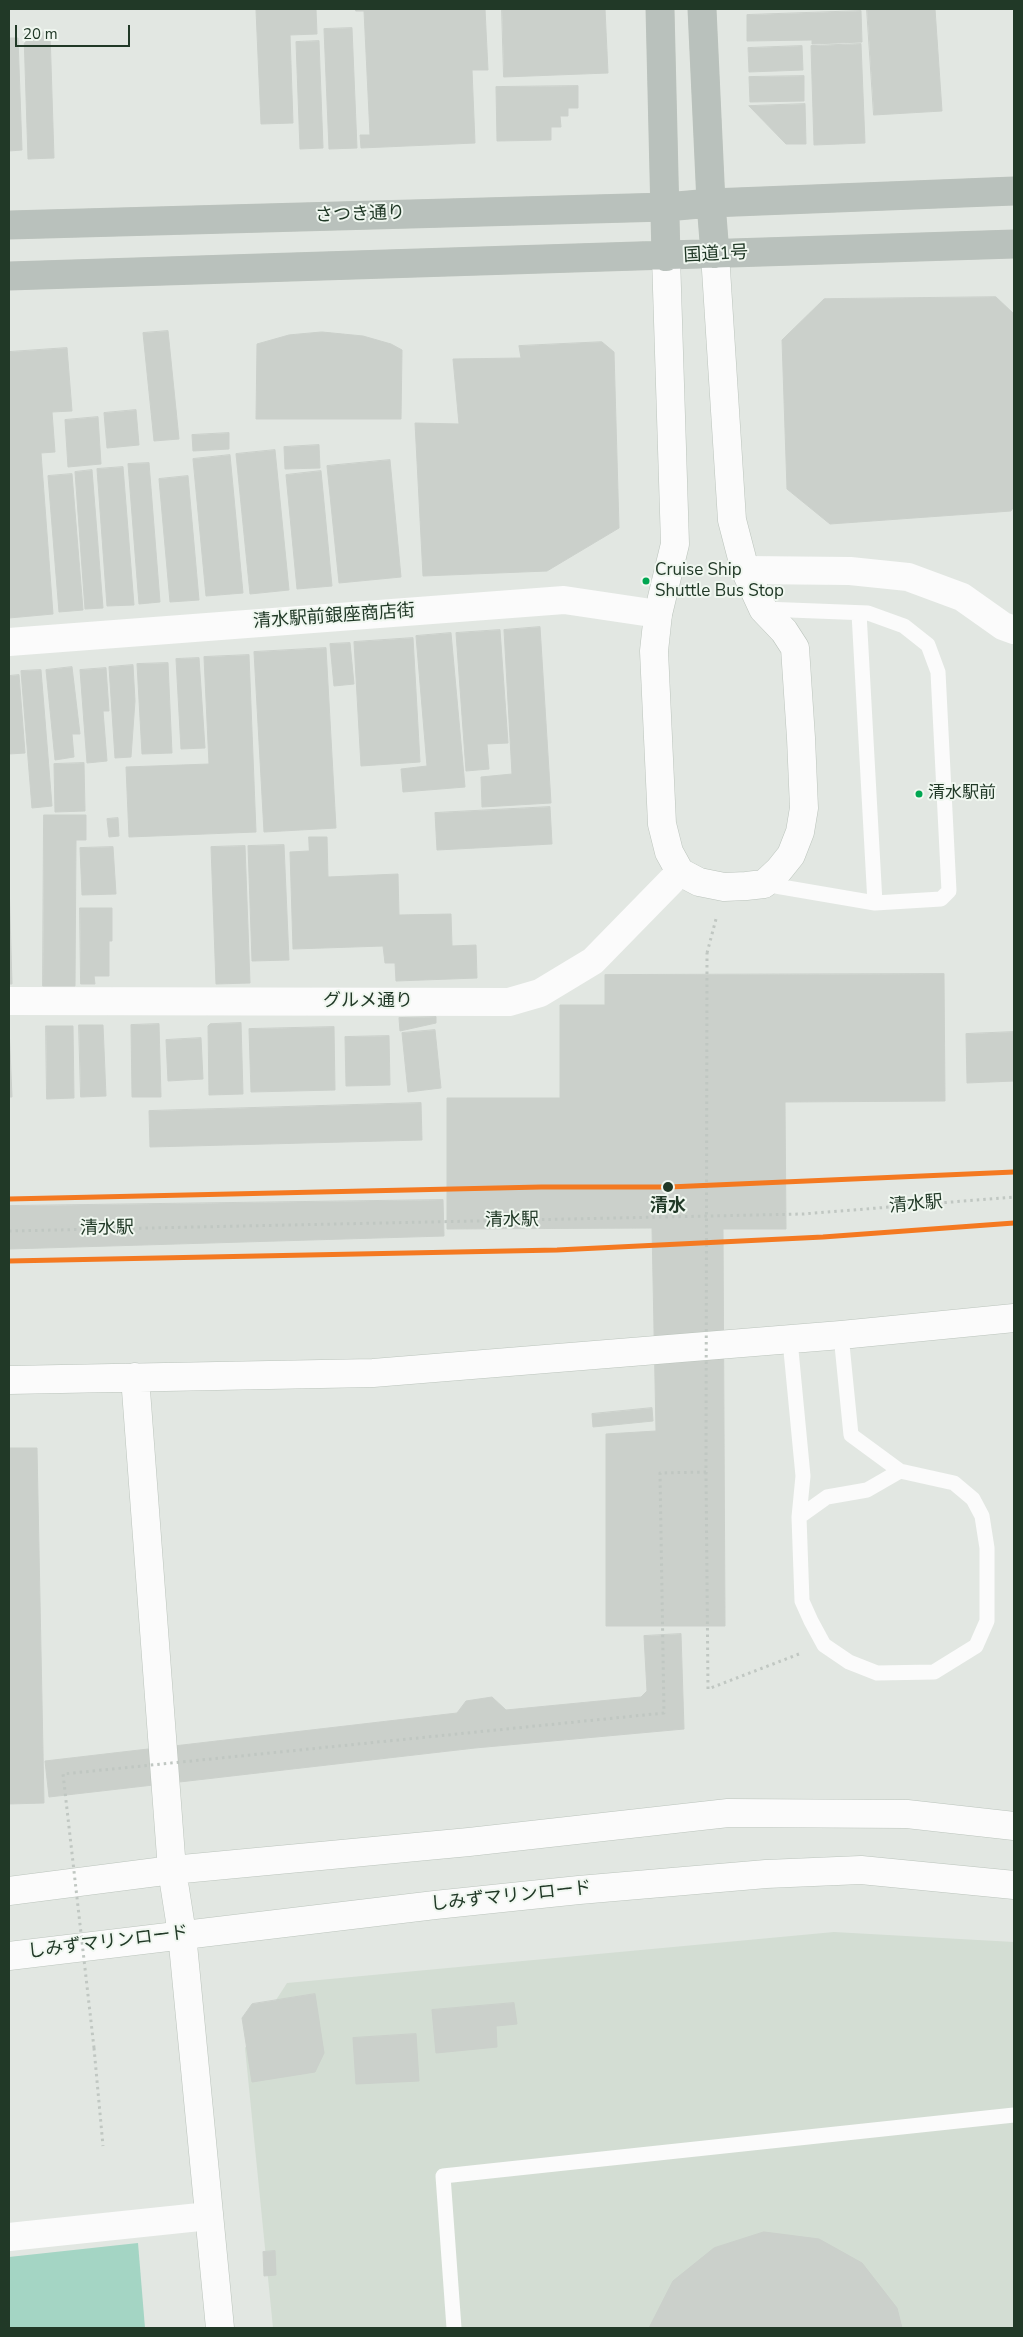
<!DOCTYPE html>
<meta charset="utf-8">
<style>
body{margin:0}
#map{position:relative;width:1023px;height:2337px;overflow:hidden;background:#e2e7e2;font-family:"Nunito Sans",sans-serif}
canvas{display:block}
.frame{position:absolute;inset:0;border:10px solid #213927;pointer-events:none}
.scale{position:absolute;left:15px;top:25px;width:115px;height:22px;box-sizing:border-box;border:2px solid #213927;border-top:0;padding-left:6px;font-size:15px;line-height:18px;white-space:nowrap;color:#213927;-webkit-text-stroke:4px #f0f7f0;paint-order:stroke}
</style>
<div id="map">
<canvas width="1023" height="2337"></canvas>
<div class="frame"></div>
<div class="scale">20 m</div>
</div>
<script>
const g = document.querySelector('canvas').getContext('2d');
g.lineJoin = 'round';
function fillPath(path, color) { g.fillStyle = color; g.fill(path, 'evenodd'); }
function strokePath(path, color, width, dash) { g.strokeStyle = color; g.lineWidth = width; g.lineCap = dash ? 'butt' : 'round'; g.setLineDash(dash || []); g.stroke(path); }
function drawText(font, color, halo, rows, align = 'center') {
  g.font = font + ' "Nunito Sans","Noto Sans JP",sans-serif'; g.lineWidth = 4; g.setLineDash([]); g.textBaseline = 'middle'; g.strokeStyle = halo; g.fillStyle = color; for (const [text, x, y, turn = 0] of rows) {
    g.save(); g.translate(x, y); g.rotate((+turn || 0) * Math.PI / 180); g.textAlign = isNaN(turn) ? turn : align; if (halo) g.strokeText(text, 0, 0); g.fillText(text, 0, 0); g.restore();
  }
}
const built = new Path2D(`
 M 834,1932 L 1014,1942 L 1014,2328 L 273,2328 L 245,2048 L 287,1983 Z`);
const water = new Path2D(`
 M 138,2243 L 145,2328 L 9,2328 L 9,2257 Z`);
const building = new Path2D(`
 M 316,9 L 317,34 L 290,35 L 293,123 L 261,124 L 256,10 Z
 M 356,9 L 485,9 L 488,70 L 472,70 L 475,143 L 361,148 L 360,135 L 370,135 L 364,11 L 356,11 Z
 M 502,9 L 605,9 L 608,73 L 504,77 Z
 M 867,9 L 935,9 L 942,111 L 874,115 Z
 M 861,11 L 862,42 L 812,44 L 812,40 L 747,41 L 747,15 Z
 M 9,26 L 9,38 L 18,38 L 22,150 L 9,151 Z
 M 352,28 L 357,148 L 329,149 L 324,29 Z
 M 50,32 L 54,158 L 28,159 L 24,34 Z
 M 319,41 L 323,148 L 300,149 L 296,42 Z
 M 861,44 L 865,143 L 814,145 L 811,46 Z
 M 802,46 L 803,70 L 749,72 L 748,48 Z
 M 804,76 L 804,101 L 750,102 L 749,77 Z
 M 578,86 L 578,108 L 568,108 L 568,116 L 560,116 L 561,127 L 551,127 L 551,140 L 497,141 L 496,87 Z
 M 805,104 L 806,144 L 786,144 L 749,106 Z
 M 996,297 L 1014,314 L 1014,506 L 1011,511 L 830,524 L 787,489 L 782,340 L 824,299 Z
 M 168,331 L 179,439 L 154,441 L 143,333 Z
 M 322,332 L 363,336 L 391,344 L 402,350 L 401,419 L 256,419 L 257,344 L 289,335 Z
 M 602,342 L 614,352 L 619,528 L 547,571 L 423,576 L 415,423 L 459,424 L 453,359 L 521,358 L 519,346 Z
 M 67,348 L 72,411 L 52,412 L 55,452 L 41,453 L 53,614 L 9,618 L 9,352 Z
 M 136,410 L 139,445 L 107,448 L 104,413 Z
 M 98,417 L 101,464 L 68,467 L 65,420 Z
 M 229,433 L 229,449 L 193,451 L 192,435 Z
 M 319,445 L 320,468 L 285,469 L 284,447 Z
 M 275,450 L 289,590 L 250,594 L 236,454 Z
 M 230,455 L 243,593 L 206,596 L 193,459 Z
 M 390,460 L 401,577 L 339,583 L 327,466 Z
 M 149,463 L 160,602 L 139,604 L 128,464 Z
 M 123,467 L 134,605 L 107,606 L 97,469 Z
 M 92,470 L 103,608 L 85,609 L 75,472 Z
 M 321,471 L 332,586 L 297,589 L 286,475 Z
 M 72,474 L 83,610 L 59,612 L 48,476 Z
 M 188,476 L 199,600 L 170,602 L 159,479 Z
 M 540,627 L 551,803 L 482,807 L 481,777 L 512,774 L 504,630 Z
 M 500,630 L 508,743 L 487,744 L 489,769 L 466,771 L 456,633 Z
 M 451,633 L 465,787 L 403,792 L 401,769 L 427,766 L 416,636 Z
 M 413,638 L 420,762 L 361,766 L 354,642 Z
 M 350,643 L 354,684 L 334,686 L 330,644 Z
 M 326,648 L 336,828 L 264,832 L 254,652 Z
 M 249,655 L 256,832 L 129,837 L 126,767 L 209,764 L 204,657 Z
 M 199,658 L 205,748 L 181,749 L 176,659 Z
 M 168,663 L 172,753 L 142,754 L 137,664 Z
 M 133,665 L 135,701 L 131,757 L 115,758 L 109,667 Z
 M 72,667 L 80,734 L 72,734 L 74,757 L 55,760 L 46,670 Z
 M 106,668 L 109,711 L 103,711 L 107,761 L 87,763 L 80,670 Z
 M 41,670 L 52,806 L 32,808 L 21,671 Z
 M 19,675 L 25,753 L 9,754 L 9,676 Z
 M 84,763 L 85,811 L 55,812 L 54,764 Z
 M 550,807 L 552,844 L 437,850 L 435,813 Z
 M 44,815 L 86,815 L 86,840 L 76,840 L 75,986 L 43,986 Z
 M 118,818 L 119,836 L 109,837 L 107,819 Z
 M 309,837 L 327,837 L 328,877 L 398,874 L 399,915 L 451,914 L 452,946 L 476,945 L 477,978 L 396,981 L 395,963 L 385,963 L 383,946 L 293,949 L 290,852 L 309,851 Z
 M 284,845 L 289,960 L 252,961 L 248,846 Z
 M 245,846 L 250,983 L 216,984 L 211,847 Z
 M 113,847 L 116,894 L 82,895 L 80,848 Z
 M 9,881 L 12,984 L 9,984 Z
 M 80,908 L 112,908 L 112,941 L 109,941 L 109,976 L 94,976 L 95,984 L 81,984 Z
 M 944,974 L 945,1101 L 785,1102 L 786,1229 L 723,1229 L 725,1626 L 606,1626 L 606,1434 L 656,1431 L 652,1228 L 447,1229 L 447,1098 L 560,1098 L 560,1005 L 605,1005 L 605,975 Z
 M 436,1017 L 436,1023 L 400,1031 L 399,1018 Z
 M 241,1023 L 243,1094 L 209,1095 L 208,1026 L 210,1024 Z
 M 159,1024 L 161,1097 L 132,1097 L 131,1025 Z
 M 79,1025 L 103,1025 L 106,1096 L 81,1097 Z
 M 9,1026 L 12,1097 L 9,1097 Z
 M 46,1026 L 73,1026 L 74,1098 L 47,1099 Z
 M 334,1027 L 335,1090 L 251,1092 L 249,1029 Z
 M 435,1030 L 441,1088 L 408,1092 L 402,1033 Z
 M 1014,1032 L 1014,1081 L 967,1083 L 966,1034 Z
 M 389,1036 L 390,1085 L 346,1086 L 345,1037 Z
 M 201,1038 L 203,1079 L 168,1081 L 166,1040 Z
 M 421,1103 L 422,1140 L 150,1147 L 149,1111 Z
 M 443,1200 L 444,1236 L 9,1249 L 9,1206 Z
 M 652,1408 L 653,1421 L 593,1427 L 592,1414 Z
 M 9,1448 L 37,1448 L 44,1803 L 9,1804 Z
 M 681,1634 L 684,1729 L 475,1748 L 49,1797 L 45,1761 L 457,1713 L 466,1701 L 492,1697 L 506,1710 L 641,1697 L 647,1691 L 644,1636 Z
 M 315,1994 L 324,2053 L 315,2072 L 252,2082 L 242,2018 L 252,2004 Z
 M 514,2003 L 517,2024 L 496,2026 L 497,2047 L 436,2053 L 432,2010 Z
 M 416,2034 L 419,2081 L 356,2084 L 353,2038 Z
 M 764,2232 L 819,2239 L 862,2263 L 897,2308 L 902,2328 L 649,2328 L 673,2281 L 714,2248 Z
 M 275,2251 L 276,2275 L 264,2276 L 263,2252 Z`);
const path = new Path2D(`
 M 707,953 L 716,919
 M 9,1231 L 803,1214 L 1014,1197
 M 706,1472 L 708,1689 L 799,1654
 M 94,2048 L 103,2146`);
const lane = new Path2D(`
 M 859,613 L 875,903
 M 764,884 L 875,903 L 941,899 L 949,891 L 938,672 L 928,645 L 904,626 L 868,613 L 764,609
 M 790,1340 L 803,1476 L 799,1517 L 802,1601 L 811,1621 L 824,1645 L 849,1662 L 877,1673 L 934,1672 L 976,1646 L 987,1621 L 987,1548 L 982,1516 L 973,1499 L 954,1483 L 900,1471 L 851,1435 L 841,1335
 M 799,1517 L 827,1497 L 867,1490 L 900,1471
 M 454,2328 L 443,2176 L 1014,2115`);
const street = new Path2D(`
 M 745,570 L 850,571 L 908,577 L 962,597 L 1003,626 L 1014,630
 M 9,642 L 564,600 L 658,614
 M 9,1001 L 509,1002 L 540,993 L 593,961 L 680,872
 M 9,2237 L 209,2216`);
const secondary = new Path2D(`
 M 666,257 L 675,544 L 658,614 L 654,651 L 662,824 L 669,852 L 680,872 L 699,882 L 724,887 L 746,886 L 764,884 L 779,870 L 791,855 L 800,832 L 804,808 L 801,738 L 795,648 L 784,631 L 763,609 L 745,570 L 732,520 L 715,254
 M 135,1377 L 172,1870 L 182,1934 L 220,2328
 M 9,1380 L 373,1373 L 841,1335 L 1014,1318
 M 9,1891 L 172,1870 L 469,1842 L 728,1813 L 907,1814 L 1014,1826
 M 9,1956 L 435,1905 L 579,1890 L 766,1874 L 861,1870 L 1014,1885`);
const highway = new Path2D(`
 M 660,9 L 666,257
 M 702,9 L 711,203 L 715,254
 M 9,225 L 666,207 L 711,203 L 1014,191
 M 9,276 L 1014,244`);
const pathBridge = new Path2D(`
 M 94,2048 L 63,1774 L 664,1713 L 660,1473 L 706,1472 L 707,953`);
const rail1 = new Path2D(`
 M 9,1199 L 541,1187 L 669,1187 L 1014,1172
 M 9,1261 L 557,1250 L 823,1237 L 1014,1223`);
const markers = [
 [646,581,4.5,"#00a651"],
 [919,794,4.5,"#00a651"],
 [668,1187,6,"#213927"]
];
const busNames = [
 ["Cruise Ship",655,571],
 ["Shuttle Bus Stop",655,592],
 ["清水駅前",928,794]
];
const streetNames = [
 ["さつき通り",360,215,-2],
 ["国道1号",716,255,-3],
 ["清水駅前銀座商店街",334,617,-4],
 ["グルメ通り",368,1002],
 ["清水駅",916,1205,-5],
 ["清水駅",512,1221,-1],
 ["清水駅",107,1229,-1],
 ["しみずマリンロード",511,1897,-6],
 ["しみずマリンロード",108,1943,-7]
];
const stopNames = [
 ["清水",668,1207]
];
fillPath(built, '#d3ddd3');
fillPath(water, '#a4d5c4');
fillPath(building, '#cbd0cb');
strokePath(building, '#cbd0cb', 1);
strokePath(secondary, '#bbc4bc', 29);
strokePath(highway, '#bcc3bd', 29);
strokePath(path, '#c0c7c2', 3, [2.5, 4]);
strokePath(lane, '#fbfbfb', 15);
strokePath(street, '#fbfbfb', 28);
strokePath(secondary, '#fbfbfb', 28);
strokePath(highway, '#b9c1bc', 28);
strokePath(pathBridge, '#c0c7c2', 3, [2.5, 4]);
strokePath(rail1, '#f47921', 5);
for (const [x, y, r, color] of markers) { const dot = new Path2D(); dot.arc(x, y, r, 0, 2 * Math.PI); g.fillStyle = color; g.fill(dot); strokePath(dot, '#f0f7f0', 2); }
drawText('17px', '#213927', '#f0f7f0', busNames, 'left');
drawText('18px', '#213927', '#f0f7f0', streetNames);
drawText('bold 18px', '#213927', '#f0f7f0', stopNames);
</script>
